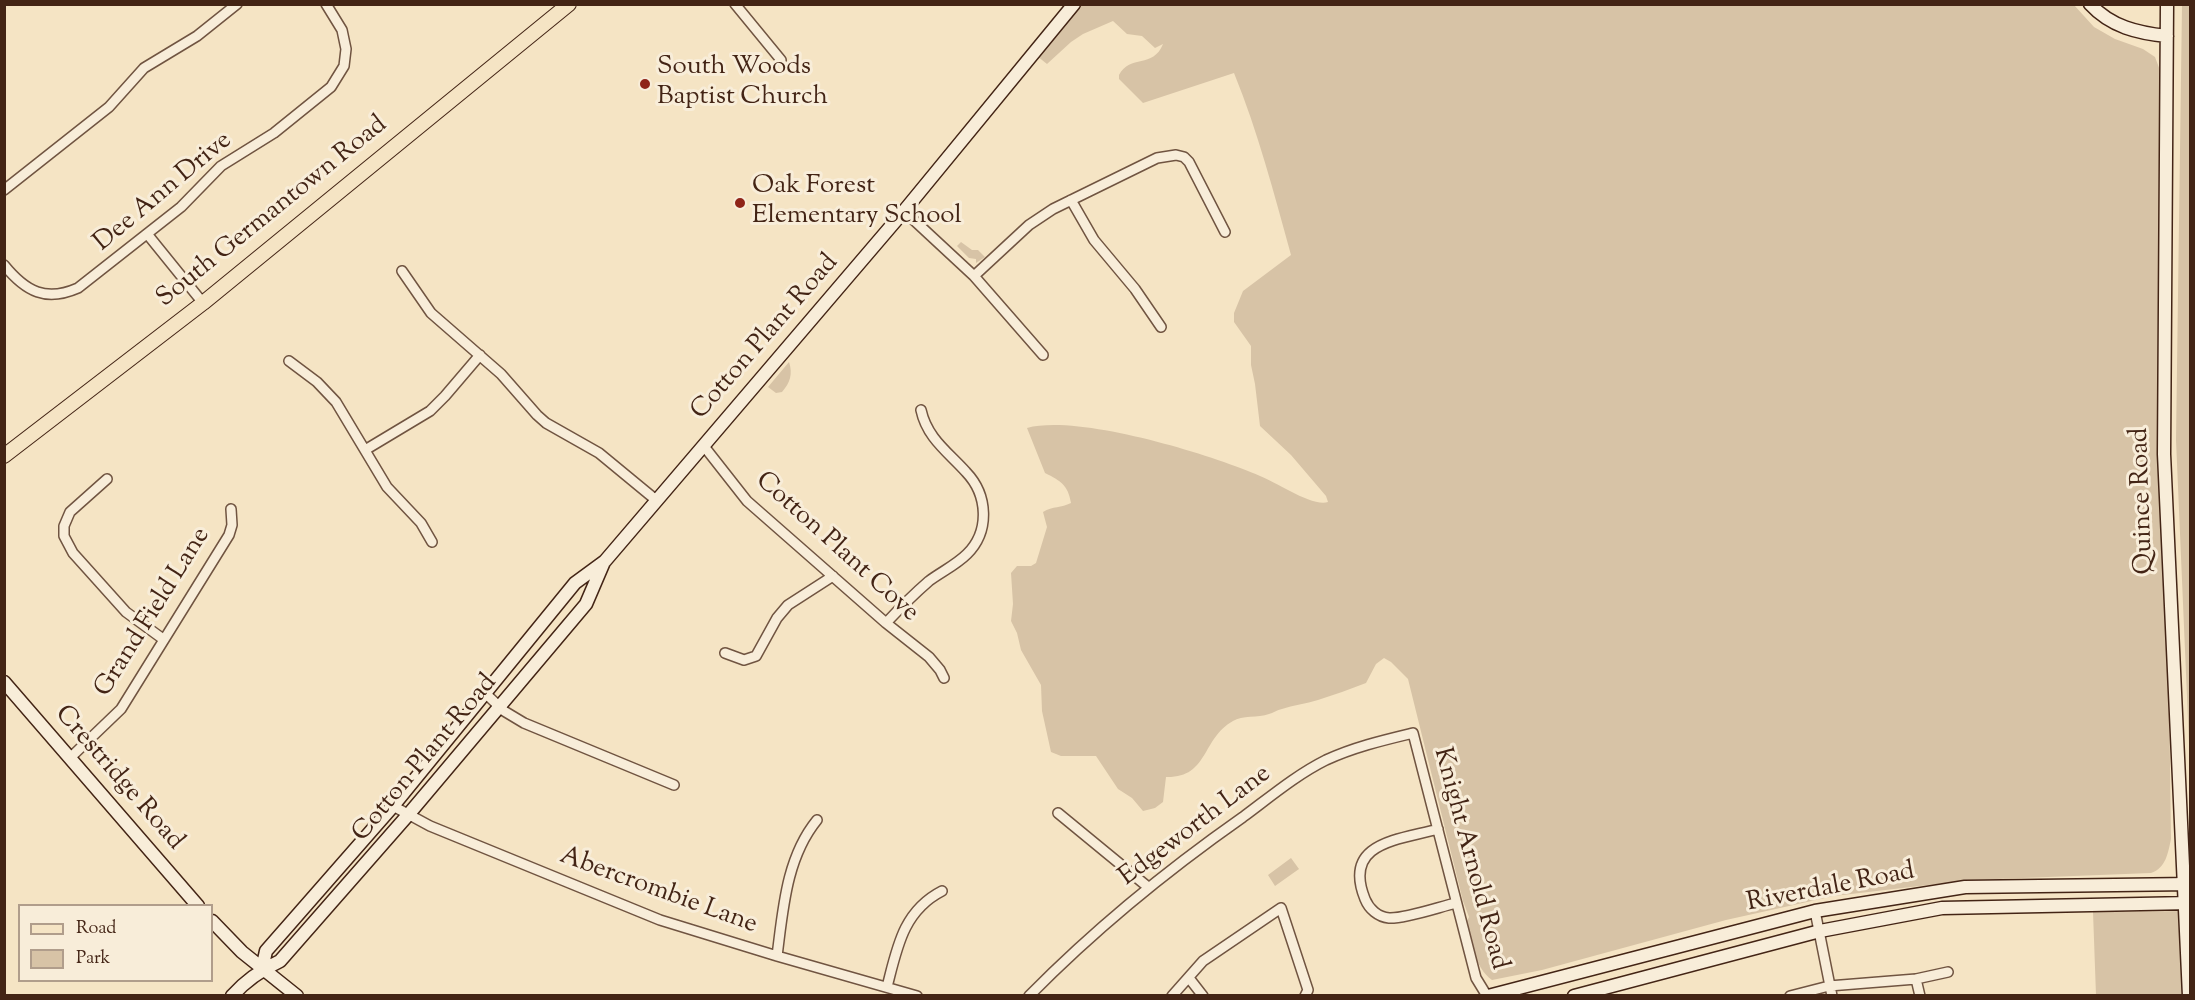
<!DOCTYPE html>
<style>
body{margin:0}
#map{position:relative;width:2195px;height:1000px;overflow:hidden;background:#f5e4c4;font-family:"Sorts Mill Goudy",serif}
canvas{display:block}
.frame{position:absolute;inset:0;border:6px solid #432415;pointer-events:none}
.legend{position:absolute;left:18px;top:904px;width:195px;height:78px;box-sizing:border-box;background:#f8edd9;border:2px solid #b09d8b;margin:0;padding:8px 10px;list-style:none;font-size:18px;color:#432415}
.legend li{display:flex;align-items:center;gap:12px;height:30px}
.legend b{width:30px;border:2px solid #b09d8b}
</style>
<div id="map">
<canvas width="2195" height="1000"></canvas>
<div class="frame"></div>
<ul class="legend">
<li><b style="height:8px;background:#f5e4c4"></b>Road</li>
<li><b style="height:16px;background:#d7c3a6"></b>Park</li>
</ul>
</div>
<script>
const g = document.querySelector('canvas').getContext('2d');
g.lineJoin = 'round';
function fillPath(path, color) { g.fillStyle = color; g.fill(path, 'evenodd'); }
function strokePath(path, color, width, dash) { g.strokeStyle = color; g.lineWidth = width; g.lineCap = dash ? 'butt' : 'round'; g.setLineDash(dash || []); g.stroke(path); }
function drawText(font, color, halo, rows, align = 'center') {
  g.font = font + ' "Sorts Mill Goudy",serif'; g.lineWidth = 6; g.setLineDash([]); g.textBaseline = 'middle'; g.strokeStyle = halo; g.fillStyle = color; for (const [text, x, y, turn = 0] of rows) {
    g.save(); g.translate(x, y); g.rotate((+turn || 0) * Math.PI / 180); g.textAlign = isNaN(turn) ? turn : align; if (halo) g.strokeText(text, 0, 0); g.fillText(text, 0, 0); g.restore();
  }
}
const green = new Path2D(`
 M 1082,5 L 2074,5 L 2094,27 L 2115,39 L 2143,49 L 2155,57 L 2161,73 L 2161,89 L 2171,839 C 2168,853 2166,868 2151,873 L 1971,880 L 1834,896 L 1726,920 L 1542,970 L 1492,980 C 1474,967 1471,941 1467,921 L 1469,917 L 1463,901 L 1408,679 L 1391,662 L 1384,658 L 1376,664 L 1366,683 C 1350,689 1334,695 1318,700 C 1306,704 1293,705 1282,709 C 1277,710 1273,713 1269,714 C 1258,718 1242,715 1233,721 C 1201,739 1209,778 1166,777 L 1163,802 L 1155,808 L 1143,811 L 1132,798 L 1118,789 L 1096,756 L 1061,756 L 1051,752 L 1042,711 L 1041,685 L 1021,650 L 1017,633 L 1011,621 L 1013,604 L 1011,573 L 1017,566 L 1031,566 L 1036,563 L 1047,527 L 1043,512 C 1053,506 1061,508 1071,503 C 1068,485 1061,481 1045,473 L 1027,428 C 1079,414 1209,454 1260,476 C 1276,482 1312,507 1328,502 L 1326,496 L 1291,455 L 1260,426 L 1255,384 L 1251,365 L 1251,346 L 1234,322 L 1234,313 L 1243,291 L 1291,255 C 1274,193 1258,132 1234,73 L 1143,103 L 1119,79 L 1119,75 C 1130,54 1153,69 1163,44 L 1155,48 L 1142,36 L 1127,34 L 1113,21 L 1083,34 L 1071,42 L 1047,64 L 1037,56 Z
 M 2182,5 L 2190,5 L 2190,767 L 2176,440 Z
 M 961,242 L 972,250 L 978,250 L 985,257 L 976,263 L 976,259 L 969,258 L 957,246 Z
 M 789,362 C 793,374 790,383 782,392 L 776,393 L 768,387 Z
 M 1291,858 L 1299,869 L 1275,886 L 1268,875 Z
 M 2190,911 L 2190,995 L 2096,995 L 2093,912 Z`);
const street = new Path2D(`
 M 735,4 L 781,60
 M 4,190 L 109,107 L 144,68 L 197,36 L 237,4
 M 1071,200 L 1094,240 L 1135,289 L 1161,327
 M 904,211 L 974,276 L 1043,355
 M 148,235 L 203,303
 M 4,265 C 26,292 46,302 78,288 L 181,207 L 221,166 L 274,133 L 331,87 L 344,66 L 346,49 L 342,30 L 326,4
 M 402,271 L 431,313 L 501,374 L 537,415 L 546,423 L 599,453 L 656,500
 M 974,276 L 1029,225 L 1053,209 L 1157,158 L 1176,155 L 1184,157 L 1189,162 L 1225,232
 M 289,361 L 317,382 L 336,402 L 387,487 L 421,523 L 432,542
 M 703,445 L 747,501 L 886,623 L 929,657 L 940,670 L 944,678
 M 365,450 L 430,411 L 445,396 L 480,355
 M 107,479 L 70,512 L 64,526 L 64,536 L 73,553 L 126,612 L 163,639
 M 886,623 C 900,608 914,594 929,581 C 941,572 956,565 967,554 C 990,531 988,495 966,472 C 948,452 927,438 921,410
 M 725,653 L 744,660 L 756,656 L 777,618 L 788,605 L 833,576
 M 485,693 L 504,711 L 524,723 L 674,785
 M 71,757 L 121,709 L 229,535 L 232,525 L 231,509
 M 393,806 L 430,826 L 660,920 L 777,956 L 917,996
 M 1058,813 L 1148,887
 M 1438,829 C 1399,840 1342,842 1365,899 C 1369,909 1378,917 1389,918 C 1405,919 1439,907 1456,903
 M 1815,911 L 1832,996
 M 777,956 C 783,910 786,858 817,820
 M 1189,978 L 1203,996
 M 1916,979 L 1920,996
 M 887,987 C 897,948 903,911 942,891
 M 1029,996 C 1095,929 1166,871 1243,817 C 1270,797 1296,775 1326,760 C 1354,747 1384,740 1413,733 L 1476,978 L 1487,996
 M 1172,996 L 1203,961 L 1281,908 L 1308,990 L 1305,996
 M 1790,996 L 1829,986 L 1916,979 L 1948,972`);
const secondary = new Path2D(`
 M 2090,4 C 2111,27 2138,33 2167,36
 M 2167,4 L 2164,454 L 2189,996
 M 4,682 L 198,906
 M 212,921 L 242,952 L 297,996
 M 262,969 L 266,951 L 393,806 L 575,583 L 605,561 L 904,211 L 1074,4
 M 232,996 C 246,980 261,970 280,961 L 408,815 L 586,604 L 604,562
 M 1488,996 L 1815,911 L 1965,887 L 2190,884
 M 1574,996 L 1820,931 L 1942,908 L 2190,903`);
const primary = new Path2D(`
 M 4,456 L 203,303 L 569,4`);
const markers = [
 [645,84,6,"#8f2418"],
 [740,203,6,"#8f2418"]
];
const poiNames = [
 ["South Woods",657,69],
 ["Baptist Church",657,99],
 ["Oak Forest",752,188],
 ["Elementary School",752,218]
];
const streetNames = [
 ["Dee Ann Drive",164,193,-40],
 ["South Germantown Road",273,213,-39],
 ["Cotton Plant Road",766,338,-49],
 ["Quince Road",2144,501,-92],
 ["Cotton Plant Cove",836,548,42],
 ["Grand Field Lane",154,613,-58],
 ["Cotton Plant Road",426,759,-50],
 ["Crestridge Road",118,779,49],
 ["Edgeworth Lane",1196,827,-37],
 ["Knight Arnold Road",1469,859,75],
 ["Riverdale Road",1831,889,-11],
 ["Abercrombie Lane",658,892,20]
];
fillPath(green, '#d7c3a6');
strokePath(street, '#705441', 12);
strokePath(secondary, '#432415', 15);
strokePath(primary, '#432415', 16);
strokePath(street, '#f8edd9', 9);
strokePath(secondary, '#f8edd9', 12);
strokePath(primary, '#f5e4c4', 14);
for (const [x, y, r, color] of markers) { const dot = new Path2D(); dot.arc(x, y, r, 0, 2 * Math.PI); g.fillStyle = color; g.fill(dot); strokePath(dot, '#f8edd9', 2); }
drawText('26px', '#432415', '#f8edd9', poiNames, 'left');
drawText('26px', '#432415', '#f8edd9', streetNames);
</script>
